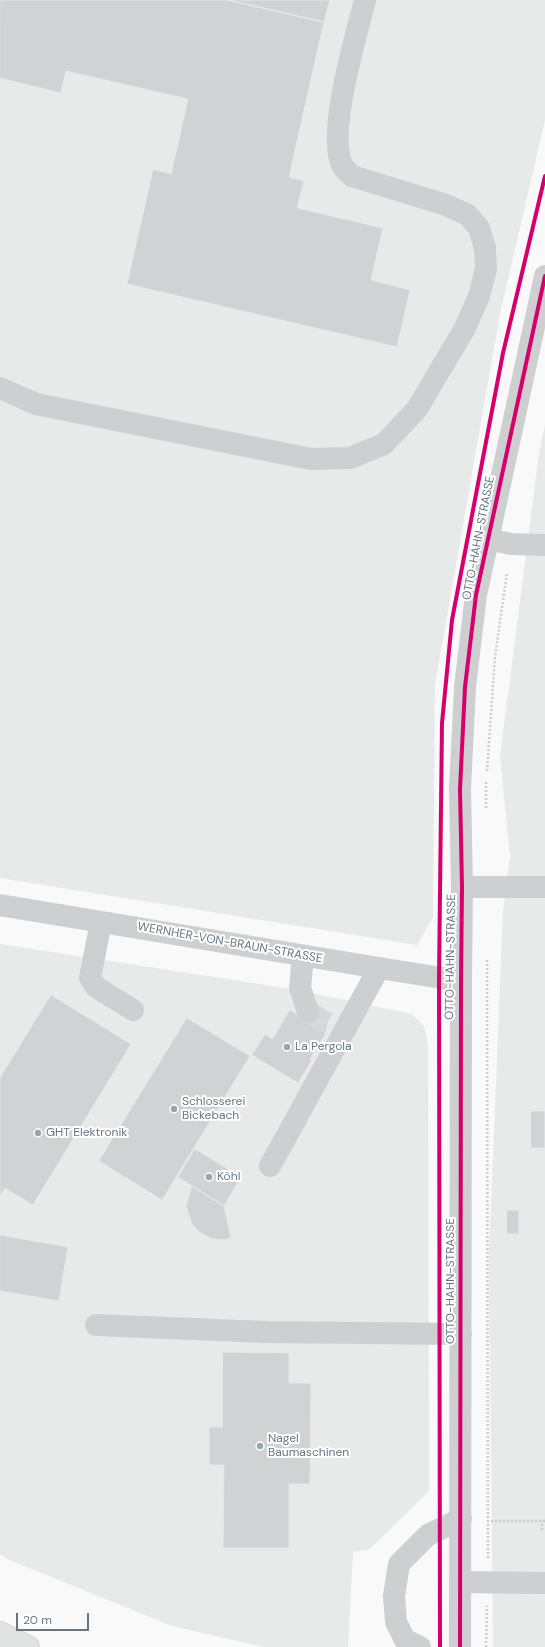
<!DOCTYPE html>
<meta charset="utf-8">
<style>
body{margin:0}
#map{position:relative;width:545px;height:1647px;overflow:hidden;background:#f9f9f9;font-family:"DM Sans",sans-serif}
canvas{display:block}
.scale{position:absolute;left:16px;top:1613px;width:73px;height:18px;box-sizing:border-box;border:2px solid #657683;border-top:0;padding-left:5px;font-size:12px;line-height:14px;white-space:nowrap;color:#657683;-webkit-text-stroke:3px #fff;paint-order:stroke}
</style>
<div id="map">
<canvas width="545" height="1647"></canvas>
<div class="scale">20 m</div>
</div>
<script>
const g = document.querySelector('canvas').getContext('2d');
g.lineJoin = 'round';
function fillPath(path, color) { g.fillStyle = color; g.fill(path, 'evenodd'); }
function strokePath(path, color, width, dash) { g.strokeStyle = color; g.lineWidth = width; g.lineCap = dash ? 'butt' : 'round'; g.setLineDash(dash || []); g.stroke(path); }
function drawText(font, color, halo, rows, align = 'center') {
  g.font = font + ' "DM Sans",sans-serif'; g.lineWidth = 4; g.setLineDash([]); g.textBaseline = 'middle'; g.strokeStyle = halo; g.fillStyle = color; for (const [text, x, y, turn = 0] of rows) {
    g.save(); g.translate(x, y); g.rotate((+turn || 0) * Math.PI / 180); g.textAlign = isNaN(turn) ? turn : align; if (halo) g.strokeText(text, 0, 0); g.fillText(text, 0, 0); g.restore();
  }
}
const built = new Path2D(`
 M 0,0 L 545,0 L 545,120 L 500,314 L 435,685 L 433,917 L 417,945 L 0,878 Z
 M 545,425 L 545,1647 L 493,1647 L 489,1255 L 503,910 L 510,857 L 500,756 L 539,453 Z
 M 0,944 L 292,989 L 412,1014 L 424,1026 L 428,1045 L 429,1491 L 370,1549 L 353,1552 L 348,1647 L 264,1647 L 172,1626 L 7,1559 L 0,1554 Z`);
const building = new Path2D(`
 M 0,0 L 228,0 L 324,22 L 289,177 L 304,181 L 297,208 L 383,228 L 371,280 L 410,290 L 397,347 L 127,284 L 153,169 L 171,174 L 188,99 L 66,71 L 61,93 L 0,78 Z
 M 228,0 L 330,0 L 324,22 Z
 M 51,995 L 131,1044 L 33,1205 L 5,1188 L 0,1197 L 0,1078 Z
 M 314,1007 L 321,1013 L 329,1016 L 326,1033 L 302,1018 Z
 M 290,1010 L 326,1033 L 310,1059 L 312,1060 L 298,1083 L 252,1055 L 265,1034 L 272,1039 Z
 M 187,1018 L 250,1056 L 162,1200 L 99,1161 Z
 M 531,1111 L 545,1111 L 545,1148 L 531,1148 Z
 M 195,1149 L 241,1177 L 224,1206 L 178,1177 Z
 M 192,1186 L 224,1206 L 231,1238 L 225,1240 L 212,1239 L 199,1232 L 192,1224 L 186,1206 Z
 M 507,1210 L 519,1210 L 519,1234 L 507,1234 Z
 M 0,1235 L 68,1247 L 59,1301 L 0,1291 Z
 M 223,1352 L 289,1353 L 289,1383 L 311,1383 L 310,1484 L 289,1484 L 289,1548 L 223,1548 L 224,1465 L 209,1465 L 209,1427 L 222,1427 Z`);
const minorTunnel = new Path2D(`
 M 308,1012 L 328,1024`);
const path = new Path2D(`
 M 487,771 L 495,657 L 507,573
 M 486,782 L 486,809
 M 487,960 L 488,1559
 M 487,1521 L 545,1521
 M 542,1530 L 542,1521
 M 486,1647 L 487,1606`);
const minor = new Path2D(`
 M 0,388 L 36,404 L 311,459 L 350,458 L 384,444 L 417,409 L 465,328 L 479,296 L 486,269 L 485,248 L 479,228 L 468,215 L 446,205 L 352,176 C 349,173 344,169 342,165 C 327,131 356,37 365,0
 M 487,539 L 511,544 L 545,545
 M 462,887 L 545,887
 M 0,905 L 379,968 L 461,981
 M 101,922 L 90,978 L 96,987 L 133,1010
 M 303,956 L 300,988 L 308,1012
 M 270,1166 L 379,968
 M 96,1325 L 266,1332 L 461,1334
 M 461,1582 L 545,1583
 M 420,1647 L 405,1640 L 396,1622 L 394,1596 L 399,1564 L 428,1535 L 461,1519
 M 460,1647 L 461,981 L 462,887 L 460,789 L 465,687 L 476,595 L 545,276`);
const highway = new Path2D(`
 M 0,1633 L 28,1647`);
const cycleway = new Path2D(`
 M 440,1647 L 439,978 L 442,723 L 452,620 L 503,353 L 545,176
 M 460,1647 L 461,981 L 462,887 L 460,789 L 465,687 L 476,595 L 545,276`);
const markers = [
 [287,1047,4,"#99a4ac"],
 [174,1109,4,"#99a4ac"],
 [38,1133,4,"#99a4ac"],
 [209,1177,4,"#99a4ac"],
 [260,1446,4,"#99a4ac"]
];
const streetNames = [
 ["OTTO-HAHN-STRASSE",479,538,-79],
 ["WERNHER-VON-BRAUN-STRASSE",230,943,10],
 ["OTTO-HAHN-STRASSE",451,957,-89],
 ["OTTO-HAHN-STRASSE",451,1281,-90]
];
const poiNames = [
 ["La Pergola",295,1047],
 ["Schlosserei",182,1102],
 ["Bickebach",182,1116],
 ["GHT Elektronik",46,1133],
 ["Köhl",217,1177],
 ["Nagel",268,1439],
 ["Baumaschinen",268,1453]
];
fillPath(built, '#e8e9e9');
fillPath(building, '#d0d2d3');
strokePath(building, '#e8e8e8', 1);
strokePath(minorTunnel, '#d4d8dc', 22, [22, 11]);
strokePath(highway, '#d5d6d6', 24);
strokePath(path, '#cbcccd', 2.5, [2, 2]);
strokePath(minor, '#cecfd0', 22);
strokePath(highway, '#e1e2e2', 22);
strokePath(cycleway, '#d6006c', 4);
for (const [x, y, r, color] of markers) { const dot = new Path2D(); dot.arc(x, y, r, 0, 2 * Math.PI); g.fillStyle = color; g.fill(dot); strokePath(dot, '#fff', 1.5); }
drawText('12px', '#657683', '#fff', streetNames);
drawText('12px', '#657683', '#fff', poiNames, 'left');
</script>
